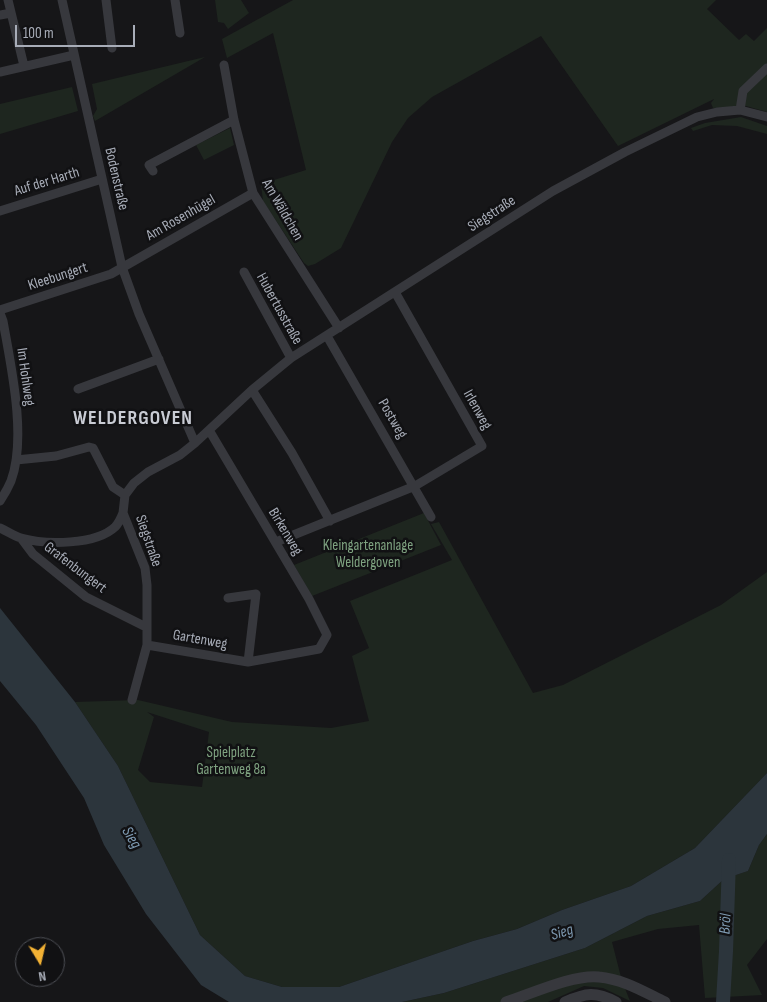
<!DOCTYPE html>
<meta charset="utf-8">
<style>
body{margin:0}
#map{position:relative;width:767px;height:1002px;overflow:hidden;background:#161618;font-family:"Sofia Sans Condensed",sans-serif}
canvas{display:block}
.north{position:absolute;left:15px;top:937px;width:50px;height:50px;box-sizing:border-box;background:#111113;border:1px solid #4d4f55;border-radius:50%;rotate:171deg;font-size:14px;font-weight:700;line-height:20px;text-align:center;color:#a8adb8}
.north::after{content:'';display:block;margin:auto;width:18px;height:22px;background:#f2b134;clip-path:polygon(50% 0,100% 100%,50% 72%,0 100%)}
.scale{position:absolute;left:15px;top:25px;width:120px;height:22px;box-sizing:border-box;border:2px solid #a8adb8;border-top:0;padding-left:6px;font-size:15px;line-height:18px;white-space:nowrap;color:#a8adb8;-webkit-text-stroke:4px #111113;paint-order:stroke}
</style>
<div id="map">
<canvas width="767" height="1002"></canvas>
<div class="north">N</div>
<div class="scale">100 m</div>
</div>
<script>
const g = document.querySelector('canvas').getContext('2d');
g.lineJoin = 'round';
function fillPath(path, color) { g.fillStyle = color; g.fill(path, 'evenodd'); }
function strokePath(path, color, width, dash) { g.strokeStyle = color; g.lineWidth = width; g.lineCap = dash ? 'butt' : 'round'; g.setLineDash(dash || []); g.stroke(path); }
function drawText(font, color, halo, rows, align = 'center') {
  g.font = font + ' "Sofia Sans Condensed",sans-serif'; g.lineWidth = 5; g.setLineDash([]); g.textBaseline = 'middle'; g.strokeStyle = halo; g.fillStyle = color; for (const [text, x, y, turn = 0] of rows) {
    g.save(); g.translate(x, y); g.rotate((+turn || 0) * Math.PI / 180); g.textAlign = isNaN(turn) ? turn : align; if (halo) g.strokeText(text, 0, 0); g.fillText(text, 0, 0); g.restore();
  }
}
const green = new Path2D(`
 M 215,0 L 241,0 L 249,13 L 228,29 L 224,23 L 218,22 Z
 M 293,0 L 716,0 L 707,9 L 739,40 L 746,34 L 754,41 L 767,28 L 767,112 L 746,106 L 713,108 L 711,103 L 714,99 L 618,146 L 541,36 L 432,97 L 408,118 L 392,142 L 341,248 L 315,264 L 308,266 L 304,263 L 263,201 L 261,184 L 306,170 L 273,33 L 227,58 L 222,39 Z
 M 205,57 L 95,121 L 93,116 L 97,109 L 92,84 Z
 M 72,87 L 78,111 L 0,134 L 0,104 Z
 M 741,117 L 767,126 L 767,134 L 737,126 L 712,125 L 693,131 L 691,128 L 705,123 Z
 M 230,128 L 234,145 L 204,160 L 196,145 Z
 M 424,513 L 441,545 L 312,596 L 294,565 Z
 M 439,522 L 533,693 L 563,685 L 721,605 L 767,572 L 767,773 L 695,848 L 631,886 L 562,910 L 517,929 L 473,941 L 339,987 L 282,987 L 245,976 L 200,935 L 118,766 L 75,702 L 138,700 L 232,722 L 331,728 L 369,721 L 352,656 L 369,648 L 350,601 L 452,560 L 431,524 ZM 147,712 L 209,732 L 202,787 L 150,782 L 138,770 L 154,717 Z
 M 767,834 L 767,939 L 747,965 L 762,995 L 705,998 L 699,925 L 658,929 L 612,942 L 622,981 L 630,1001 L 603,988 L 584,986 L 548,1002 L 402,1002 L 444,993 L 585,948 L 647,916 L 700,901 L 724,879 L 748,871 L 759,845 Z`);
const water = new Path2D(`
 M 0,608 L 75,702 L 118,766 L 200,935 L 245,976 L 282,987 L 339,987 L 473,941 L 517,929 L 562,910 L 631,886 L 695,848 L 767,773 L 767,834 L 759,845 L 748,871 L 724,879 L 700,901 L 647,916 L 585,948 L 444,993 L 402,1002 L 229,1002 L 201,985 L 146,914 L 104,845 L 84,798 L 36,725 L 0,681 Z`);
const river = new Path2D(`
 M 723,1002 L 726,951 L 729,860`);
const minor = new Path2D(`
 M 8,0 L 24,66
 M 62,0 L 122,267 L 139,314 L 195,443
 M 106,0 L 112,48
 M 175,0 L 180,33
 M 0,15 L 11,13
 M 224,65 L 234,120 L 253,193 L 339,328
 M 0,72 L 74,55
 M 740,110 L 743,91 L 767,68
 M 153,171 L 149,165 L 234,120
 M 0,211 L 102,179
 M 244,272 L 291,358
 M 0,310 L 111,274 L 253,193
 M 0,313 L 3,321 C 11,366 27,438 11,481 C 8,488 4,495 0,501
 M 327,336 L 431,517
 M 78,389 L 159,359
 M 252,390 L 292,453 L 330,521
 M 16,460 L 56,456 L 89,447 L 93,448 L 113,487 L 125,495
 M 0,528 C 7,531 14,536 21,538 C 46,545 96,545 115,527 C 119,523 121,518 123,513
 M 21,538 L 33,554 L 86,597 L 146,627
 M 276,542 L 415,486 L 482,446 L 395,292
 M 228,598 L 256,594 L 248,662
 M 147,645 L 248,662 L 319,649 L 327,635 L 309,599 L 209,430
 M 132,700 L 147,645 L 147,585 L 145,568 L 123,513 L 125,495 L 134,483 L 148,472 L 180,455 L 195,443 L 252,390 L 291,358 L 553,191 L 625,152 L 697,117 L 717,112 L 740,110 L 767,117`);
const tertiary = new Path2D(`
 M 506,1002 C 531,994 574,974 599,977 C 623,979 644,992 665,1002
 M 565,1002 C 586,993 595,991 616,1002`);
const streetNames = [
 ["Bodenstraße",116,179,77],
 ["Auf der Harth",47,182,-17],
 ["Am Wäldchen",282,210,60],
 ["Siegstraße",492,214,-33],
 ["Am Rosenhügel",181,218,-30],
 ["Kleebungert",58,277,-18],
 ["Hubertusstraße",279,309,61],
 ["Im Hohlweg",25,377,82],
 ["Irlenweg",477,410,61],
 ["Postweg",392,419,60],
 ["Birkenweg",285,532,59],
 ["Siegstraße",148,541,71],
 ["Grafenbungert",75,568,37],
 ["Gartenweg",200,640,10]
];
const parkNames = [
 ["Kleingartenanlage",368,546],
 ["Weldergoven",368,563],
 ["Spielplatz",231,753],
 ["Gartenweg 8a",231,770]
];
const waterNames = [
 ["Sieg",131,838,59],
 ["Bröl",726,924,-87],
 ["Sieg",562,933,-17]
];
const districtNames = [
 ["WELDERGOVEN",133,419]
];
fillPath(green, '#1e261f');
fillPath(water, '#2c353c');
strokePath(river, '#2c353c', 14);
strokePath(minor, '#37383d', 9);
strokePath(tertiary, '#37383d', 11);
drawText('15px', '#a8adb8', '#111113', streetNames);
drawText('15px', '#7fa381', '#111113', parkNames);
drawText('italic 16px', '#7f9bb3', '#111113', waterNames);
g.letterSpacing = '1px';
drawText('bold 20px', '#c9ccd4', '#111113', districtNames);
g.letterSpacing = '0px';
</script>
